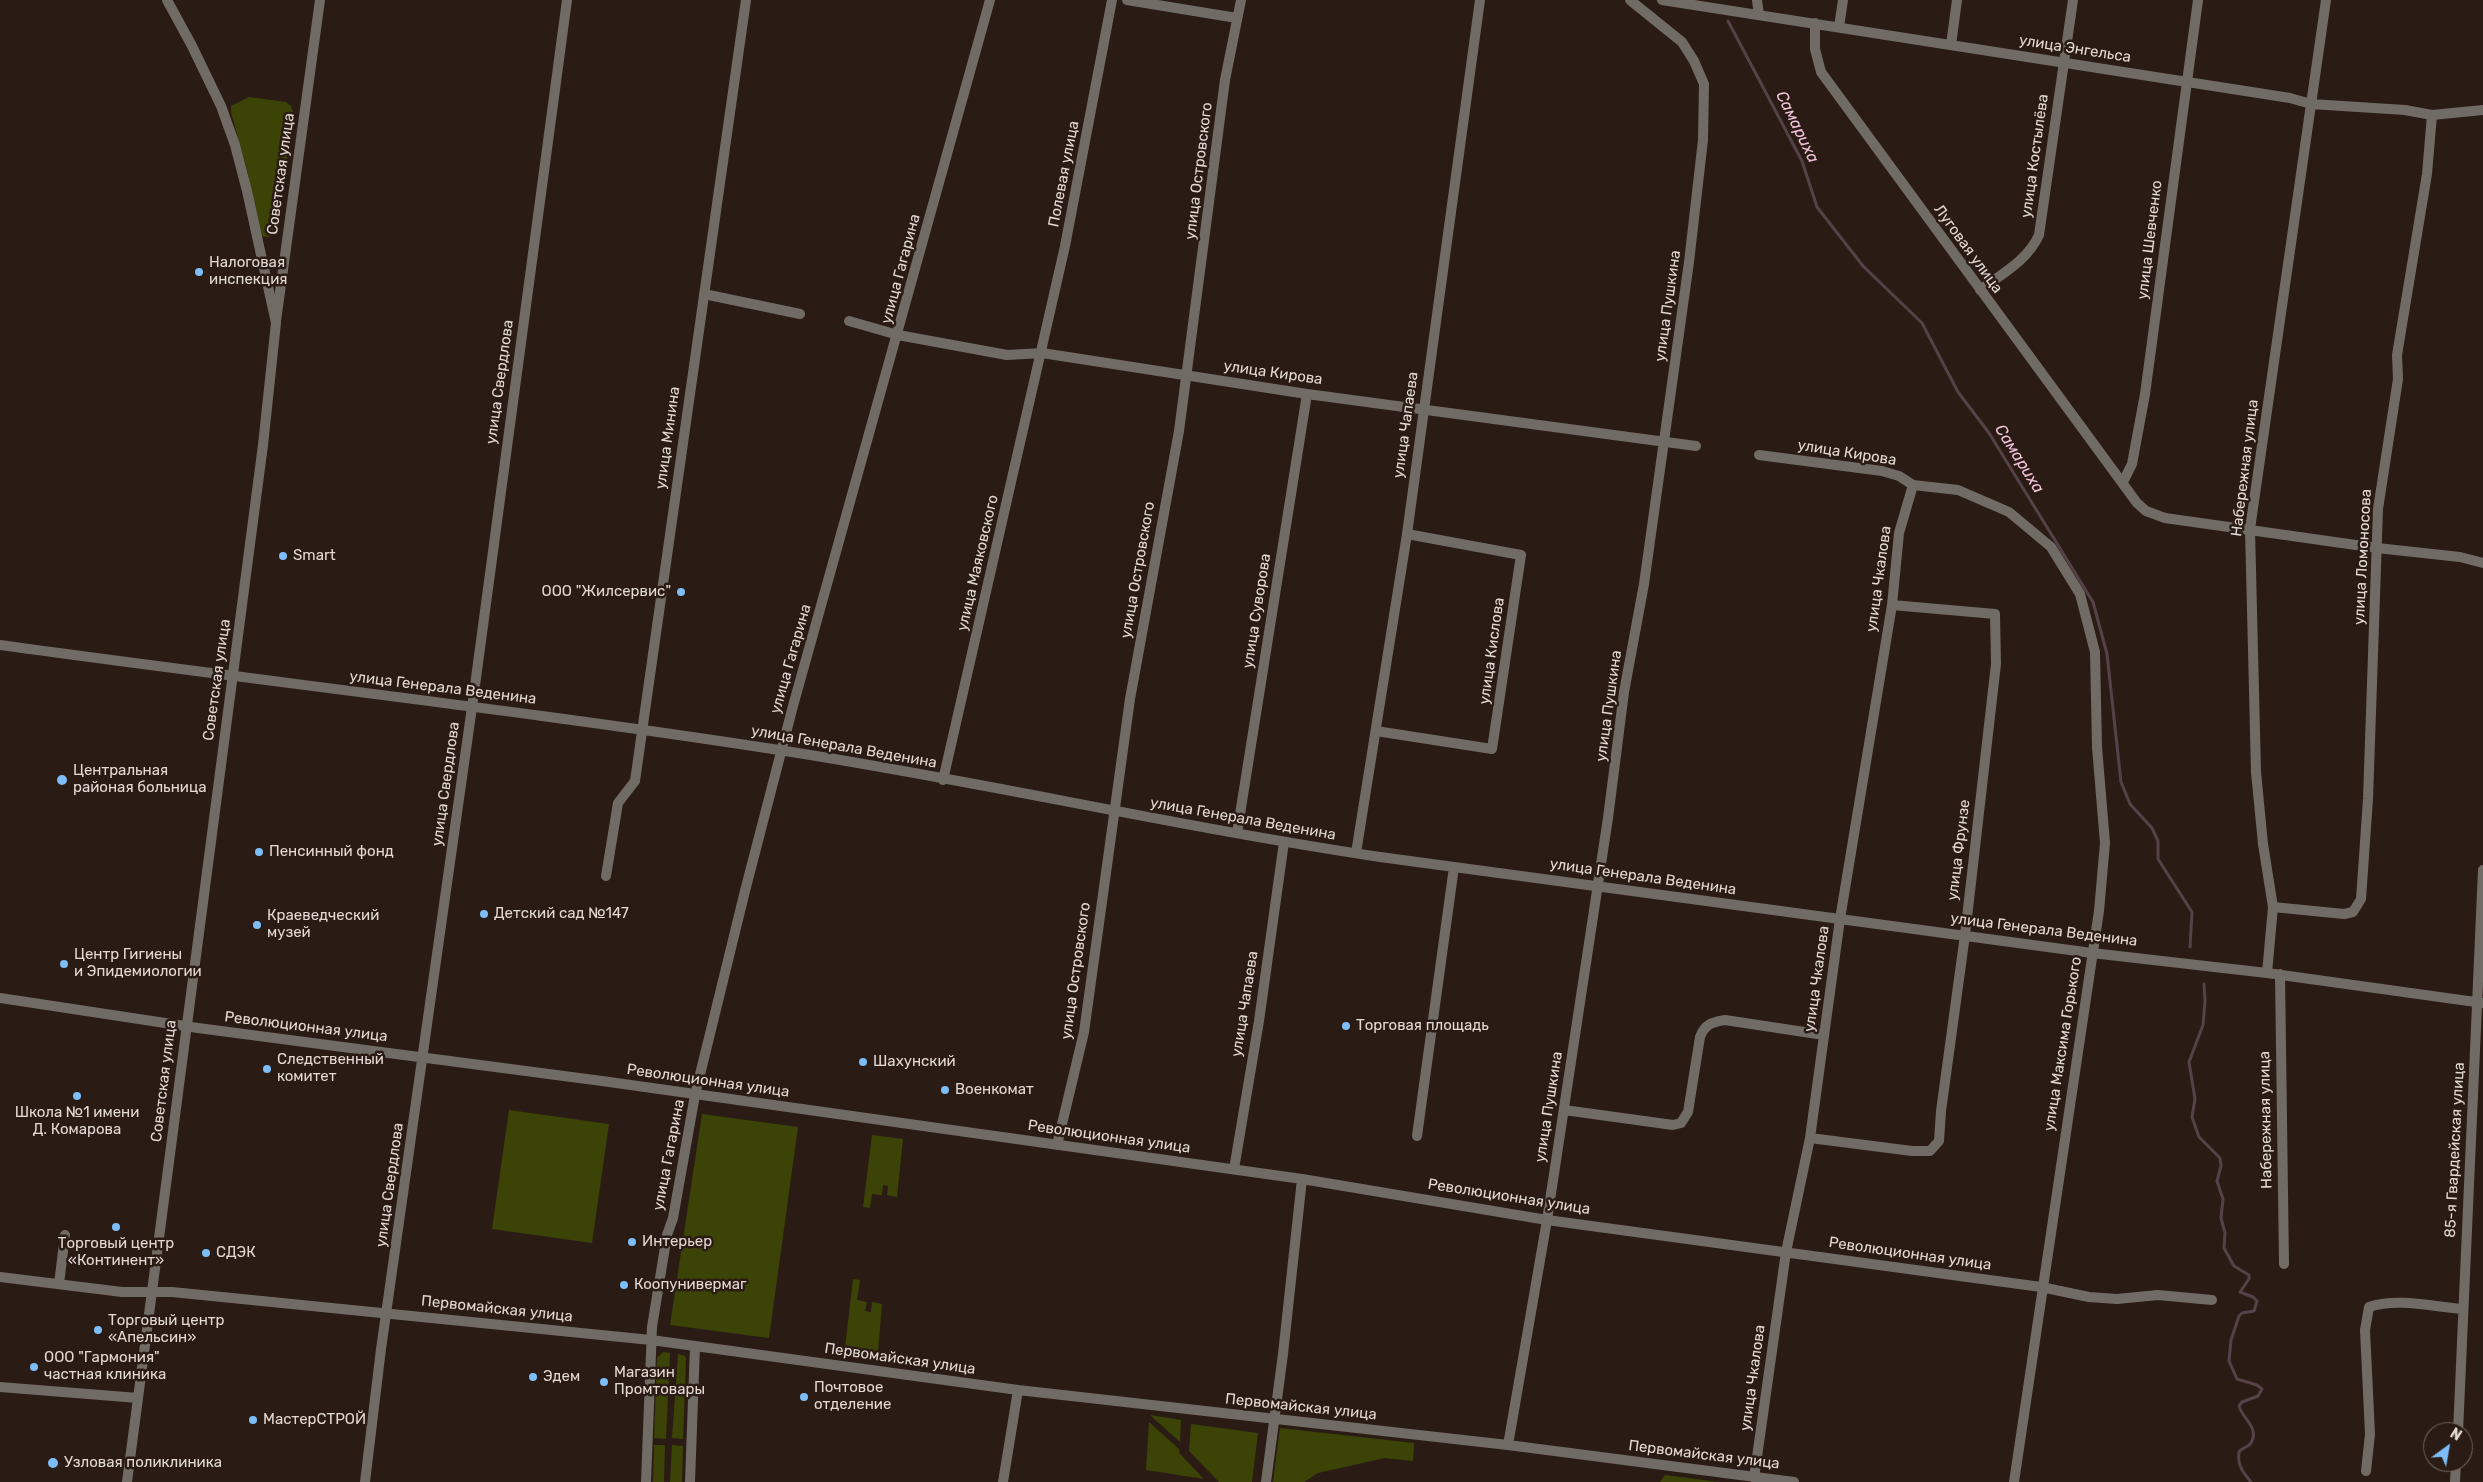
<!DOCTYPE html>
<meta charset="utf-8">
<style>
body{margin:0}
#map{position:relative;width:2483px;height:1482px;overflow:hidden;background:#2a1c14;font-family:Rubik,sans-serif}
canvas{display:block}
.north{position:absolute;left:2423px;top:1422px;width:50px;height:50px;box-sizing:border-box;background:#2a1c14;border:1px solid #746860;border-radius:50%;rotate:32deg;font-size:14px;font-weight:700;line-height:20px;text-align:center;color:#e3d9d3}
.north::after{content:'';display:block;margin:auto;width:18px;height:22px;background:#7dbef9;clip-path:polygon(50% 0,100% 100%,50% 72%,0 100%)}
</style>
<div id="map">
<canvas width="2483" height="1482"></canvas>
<div class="north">N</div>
</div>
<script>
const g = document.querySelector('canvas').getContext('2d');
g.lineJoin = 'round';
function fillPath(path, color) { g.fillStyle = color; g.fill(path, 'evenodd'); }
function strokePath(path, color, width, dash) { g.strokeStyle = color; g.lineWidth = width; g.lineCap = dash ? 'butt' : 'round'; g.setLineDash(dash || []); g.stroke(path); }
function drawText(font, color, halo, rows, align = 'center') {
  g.font = font + ' Rubik,sans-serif'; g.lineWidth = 5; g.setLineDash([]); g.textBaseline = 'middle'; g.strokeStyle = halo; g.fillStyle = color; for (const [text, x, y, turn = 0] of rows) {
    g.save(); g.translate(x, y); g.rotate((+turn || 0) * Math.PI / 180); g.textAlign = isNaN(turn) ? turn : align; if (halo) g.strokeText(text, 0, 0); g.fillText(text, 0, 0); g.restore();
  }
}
const green = new Path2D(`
 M 249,97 L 286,102 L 291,106 L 293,112 L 277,231 L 269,237 L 259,236 L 248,174 L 231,112 L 231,106 Z
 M 509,1110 L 609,1124 L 592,1243 L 492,1229 Z
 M 702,1114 L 798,1127 L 769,1338 L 670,1325 Z
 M 872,1135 L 903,1139 L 897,1197 L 887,1195 L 888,1186 L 883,1185 L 882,1195 L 872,1194 L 870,1208 L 863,1207 Z
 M 853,1279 L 860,1280 L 857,1300 L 867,1302 L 865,1311 L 871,1312 L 872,1302 L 882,1304 L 878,1352 L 845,1348 Z
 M 663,1352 L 670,1353 L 666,1439 L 654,1438 L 657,1358 Z
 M 678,1354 L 685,1356 L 686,1359 L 683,1439 L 672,1438 Z
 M 1150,1415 L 1181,1420 L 1180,1442 Z
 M 1149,1422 L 1179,1449 L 1180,1454 L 1204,1479 L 1146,1470 Z
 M 1191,1424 L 1258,1433 L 1252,1482 L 1219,1482 L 1189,1451 Z
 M 1280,1428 L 1414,1443 L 1413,1461 L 1385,1458 L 1318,1473 L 1304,1482 L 1273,1482 Z
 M 654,1445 L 665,1445 L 664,1482 L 653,1482 Z
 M 672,1445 L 683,1446 L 682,1482 L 670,1482 Z
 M 1665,1475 L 1719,1482 L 1660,1482 Z`);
const stream = new Path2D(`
 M 1728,21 L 1802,161 L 1817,207 L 1863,266 L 1922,323 L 1958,392 L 1989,433 L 2093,602 L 2107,654 L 2121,782 L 2130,804 L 2152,828 L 2158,841 L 2158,859 L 2192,912 L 2190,947
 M 2204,984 L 2205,1001 L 2203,1025 L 2189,1062 L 2195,1099 L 2192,1117 L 2199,1137 L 2220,1158 L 2221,1166 L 2217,1181 L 2223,1199 L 2221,1218 L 2225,1233 L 2224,1248 L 2234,1266 L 2249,1275 L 2249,1279 L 2240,1292 L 2253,1297 L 2257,1301 L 2254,1311 L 2242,1313 L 2239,1316 L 2231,1340 L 2229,1361 L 2237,1379 L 2257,1385 L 2262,1389 L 2258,1396 L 2242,1402 L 2239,1406 C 2242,1418 2260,1428 2251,1443 C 2248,1448 2242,1447 2239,1452 C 2237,1466 2243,1472 2251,1482`);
const minor = new Path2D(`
 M 1127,0 L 1237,18
 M 1662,0 L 2290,98 L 2311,104 L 2405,110 L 2432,115 L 2483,110
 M 1757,0 L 1759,15
 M 1815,23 L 1815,49 L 1821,72 L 2137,503 L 2146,511 L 2165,518 L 2377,548 L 2460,557 L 2483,563
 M 1839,27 L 1843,0
 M 1951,45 L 1957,0
 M 1980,290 C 2002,274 2028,260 2039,235 L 2073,0
 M 704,294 L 800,314
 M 276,321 L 320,0
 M 849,321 L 898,335 L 1007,355 L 1042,353 L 1307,394 L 1696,446
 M 1759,455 L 1882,471 L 1899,476 L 1913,485 L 1958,490 L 2009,512 L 2051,547 L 2080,594 L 2095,652 L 2097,747 L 2105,843 L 2099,911 L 2014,1482
 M 2123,482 L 2132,464 L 2145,394 L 2198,0
 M 0,645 C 260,681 520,710 779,750 C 980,781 1179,827 1380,857 L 2092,953 L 2267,973 L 2483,1003
 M 1376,731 L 1492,749 L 1521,555 L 1407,534
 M 943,780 L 1065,246 L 1112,0
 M 1237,833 L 1307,394
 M 1356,853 L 1407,534 L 1480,0
 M 606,876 L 618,803 L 635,781 L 746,0
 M 2273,907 L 2344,914 L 2353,912 L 2361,899 L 2368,799 L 2378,509 L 2398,379 L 2397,355 L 2427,174 L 2432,115
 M 2267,973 L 2273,907 L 2263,844 L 2256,772 L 2250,529 L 2326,0
 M 2280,974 L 2284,1264
 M 0,998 L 198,1028 L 602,1081 L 1302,1179 L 1547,1220 L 2041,1287 L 2089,1297 L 2117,1299 L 2158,1295 L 2212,1300
 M 1564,1110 L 1673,1125 L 1681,1123 L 1688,1112 L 1700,1037 C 1705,1024 1712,1022 1725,1020 L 1824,1035
 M 1417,1136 L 1454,867
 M 1810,1138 L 1912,1151 L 1930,1151 L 1939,1141 L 1941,1111 L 1965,935 L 1996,664 L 1995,614 L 1892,605
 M 1057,1145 L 1084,1032 L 1130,699 L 1179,431 L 1225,80 L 1241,0
 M 1234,1169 L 1259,1021 L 1284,842
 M 0,1277 L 122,1292 L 172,1292 L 651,1340 L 1018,1390 L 1508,1445 L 1794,1482
 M 59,1284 L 65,1235
 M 0,1387 L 138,1398
 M 2458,1432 L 2483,870
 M 1508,1445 L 1547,1220 L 1608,818 L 1624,692 L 1644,584 L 1689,262 L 1703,140 L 1704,84 L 1694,61 L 1682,42 L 1630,0
 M 2366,1471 L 2370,1434 L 2365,1330 L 2369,1307 C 2397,1297 2434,1307 2463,1309
 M 1754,1478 L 1786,1252 L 1810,1138 L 1840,919 L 1892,605 L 1899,533 L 1913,485
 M 365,1482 L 381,1349 L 474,693 L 567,0
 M 646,1482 L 652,1327 L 667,1235 L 673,1218 L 695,1095 L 745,891 L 793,706 L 990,0
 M 690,1482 L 695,1346
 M 1003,1482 L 1018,1390
 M 1266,1482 L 1283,1354 L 1302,1179
 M 2455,1482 L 2456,1462`);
const tertiary = new Path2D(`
 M 127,1482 L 263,445 L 276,323 L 247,191 L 235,145 L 221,106 L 192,46 L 167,0`);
const markers = [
 [199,272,5,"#7dbef9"],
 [283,556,5,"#7dbef9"],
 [681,592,5,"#7dbef9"],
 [62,780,6,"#7dbef9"],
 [259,852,5,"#7dbef9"],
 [484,914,5,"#7dbef9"],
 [257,925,5,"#7dbef9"],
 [64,964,5,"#7dbef9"],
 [1346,1026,5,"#7dbef9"],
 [863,1062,5,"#7dbef9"],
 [267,1069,5,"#7dbef9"],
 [945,1090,5,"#7dbef9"],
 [77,1096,5,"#7dbef9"],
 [116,1227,5,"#7dbef9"],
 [632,1242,5,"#7dbef9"],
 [206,1253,5,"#7dbef9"],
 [624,1285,5,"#7dbef9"],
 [98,1330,5,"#7dbef9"],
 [34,1367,5,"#7dbef9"],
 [533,1377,5,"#7dbef9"],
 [604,1382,5,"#7dbef9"],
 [804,1397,5,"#7dbef9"],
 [253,1420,5,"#7dbef9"],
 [53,1463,6,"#7dbef9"]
];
const streetNames = [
 ["улица Энгельса",2075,49,9],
 ["улица Костылёва",2035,156,-82],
 ["улица Островского",1199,171,-83],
 ["Советская улица",281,174,-82],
 ["Полевая улица",1064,174,-79],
 ["улица Шевченко",2150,240,-83],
 ["Луговая улица",1968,249,54],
 ["улица Гагарина",901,269,-75],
 ["улица Пушкина",1668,306,-82],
 ["улица Кирова",1273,373,8],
 ["улица Свердлова",500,382,-82],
 ["улица Чапаева",1406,425,-82],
 ["улица Минина",668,438,-82],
 ["улица Кирова",1847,453,9],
 ["Набережная улица",2245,468,-83],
 ["улица Ломоносова",2363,557,-87],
 ["улица Маяковского",978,563,-77],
 ["улица Островского",1138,570,-80],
 ["улица Чкалова",1879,579,-82],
 ["улица Суворова",1257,611,-81],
 ["улица Кислова",1492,651,-82],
 ["улица Гагарина",791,659,-74],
 ["Советская улица",217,680,-82],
 ["улица Генерала Веденина",443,688,7],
 ["улица Пушкина",1609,706,-82],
 ["улица Генерала Веденина",844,747,10],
 ["улица Свердлова",446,784,-82],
 ["улица Генерала Веденина",1243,819,10],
 ["улица Фрунзе",1959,850,-83],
 ["улица Генерала Веденина",1643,877,8],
 ["улица Генерала Веденина",2044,930,7],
 ["улица Островского",1076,971,-82],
 ["улица Чкалова",1817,979,-82],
 ["улица Чапаева",1245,1004,-81],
 ["Революционная улица",306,1027,7],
 ["улица Максима Горького",2063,1044,-81],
 ["Советская улица",164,1081,-83],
 ["Революционная улица",708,1081,8],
 ["улица Пушкина",1549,1107,-81],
 ["Набережная улица",2266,1120,-91],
 ["Революционная улица",1109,1137,8],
 ["85-я Гвардейская улица",2455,1150,-87],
 ["улица Гагарина",669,1155,-79],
 ["улица Свердлова",390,1185,-82],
 ["Революционная улица",1509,1197,9],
 ["Революционная улица",1910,1254,8],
 ["Первомайская улица",497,1309,6],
 ["Первомайская улица",900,1359,8],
 ["улица Чкалова",1753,1378,-82],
 ["Первомайская улица",1301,1407,6],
 ["Первомайская улица",1704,1455,7]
];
const poiNames = [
 ["Налоговая",209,263],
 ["инспекция",209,280],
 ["Smart",293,556],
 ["ООО \"Жилсервис\"",671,592,"right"],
 ["Центральная",73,771],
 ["районая больница",73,788],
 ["Пенсинный фонд",269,852],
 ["Детский сад №147",494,914],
 ["Краеведческий",267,916],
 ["музей",267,933],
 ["Центр Гигиены",74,955],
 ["и Эпидемиологии",74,972],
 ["Торговая площадь",1356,1026],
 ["Следственный",277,1060],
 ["комитет",277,1077],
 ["Шахунский",873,1062],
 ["Военкомат",955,1090],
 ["Школа №1 имени",77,1113,"center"],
 ["Д. Комарова",77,1130,"center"],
 ["Интерьер",642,1242],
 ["Торговый центр",116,1244,"center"],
 ["«Континент»",116,1261,"center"],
 ["СДЭК",216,1253],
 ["Коопунивермаг",634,1285],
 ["Торговый центр",108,1321],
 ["«Апельсин»",108,1338],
 ["ООО \"Гармония\"",44,1358],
 ["частная клиника",44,1375],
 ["Магазин",614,1373],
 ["Промтовары",614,1390],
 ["Эдем",543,1377],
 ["Почтовое",814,1388],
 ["отделение",814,1405],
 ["МастерСТРОЙ",263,1420],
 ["Узловая поликлиника",64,1463]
];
const waterNames = [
 ["Самариха",1797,127,64],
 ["Самариха",2019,459,58]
];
fillPath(green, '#3c4306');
strokePath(stream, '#564149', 3);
strokePath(minor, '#706c65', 10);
strokePath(tertiary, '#706c65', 10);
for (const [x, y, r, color] of markers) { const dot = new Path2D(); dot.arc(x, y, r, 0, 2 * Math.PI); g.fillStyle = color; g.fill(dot); strokePath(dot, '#2a1c14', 2); }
drawText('15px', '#e3d9d3', '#2a1c14', streetNames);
drawText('15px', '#e3d9d3', '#2a1c14', poiNames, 'left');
drawText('italic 16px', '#f3c5dd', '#2a1c14', waterNames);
</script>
